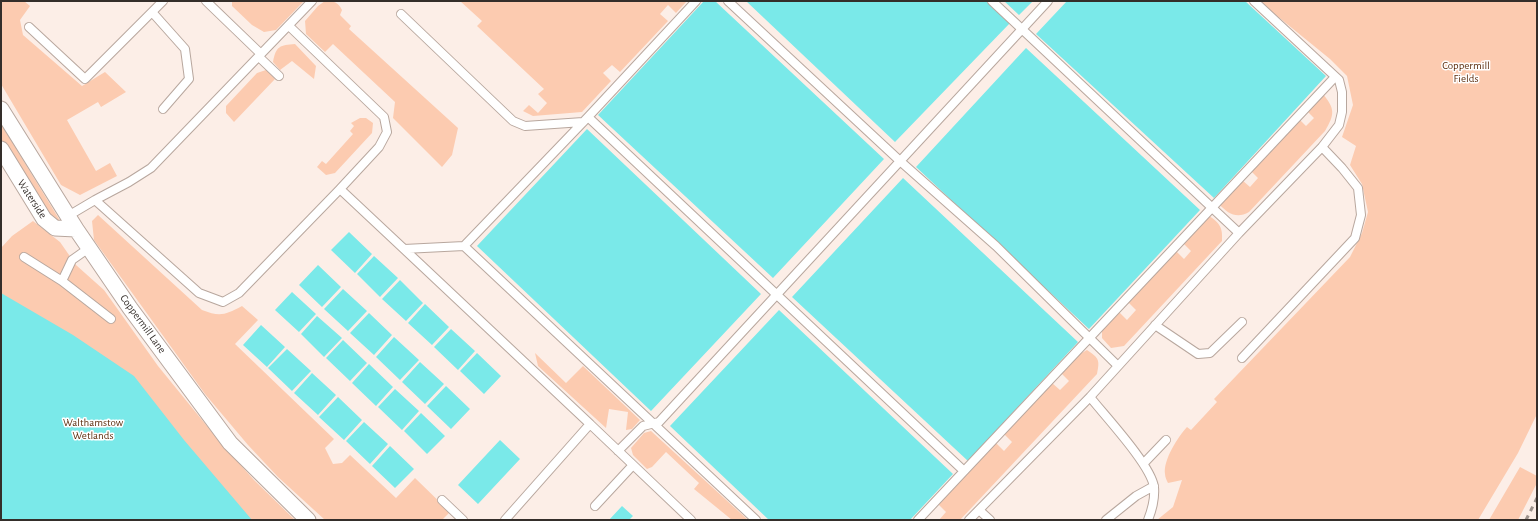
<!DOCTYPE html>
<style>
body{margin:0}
#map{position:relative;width:1538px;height:521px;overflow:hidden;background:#fceee7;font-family:"Alegreya Sans",sans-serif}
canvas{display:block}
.frame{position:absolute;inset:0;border:2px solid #342e2a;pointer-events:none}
</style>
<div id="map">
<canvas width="1538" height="521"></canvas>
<div class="frame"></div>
</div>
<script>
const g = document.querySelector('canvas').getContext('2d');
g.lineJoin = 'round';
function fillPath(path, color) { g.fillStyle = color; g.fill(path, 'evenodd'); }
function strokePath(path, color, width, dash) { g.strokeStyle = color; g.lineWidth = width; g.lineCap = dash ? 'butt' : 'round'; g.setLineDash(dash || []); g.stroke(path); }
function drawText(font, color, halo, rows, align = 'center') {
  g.font = font + ' "Alegreya Sans",sans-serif'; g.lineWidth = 3; g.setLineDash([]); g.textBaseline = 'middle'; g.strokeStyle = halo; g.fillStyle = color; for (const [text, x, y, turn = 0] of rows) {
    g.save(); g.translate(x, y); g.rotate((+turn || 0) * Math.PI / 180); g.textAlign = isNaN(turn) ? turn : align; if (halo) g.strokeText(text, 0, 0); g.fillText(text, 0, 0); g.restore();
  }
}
const green = new Path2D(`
 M 1,1 L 24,1 L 30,6 L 20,20 L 23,35 L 82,86 L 105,72 L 126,92 L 101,107 L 98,102 L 67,120 L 96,171 L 110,163 L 117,176 L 80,195 L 61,185 L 1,84 Z
 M 232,1 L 304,1 L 276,30 L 264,32 L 252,25 L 232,6 Z
 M 325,1 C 334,1 338,2 342,10 L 340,15 L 351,26 L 349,29 L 458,128 L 452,155 L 442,167 L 393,118 L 395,102 L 333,44 L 325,52 L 306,34 L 305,21 L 318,6 Z
 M 460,1 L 687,1 L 676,13 L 668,5 L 660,14 L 668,21 L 620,72 L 612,65 L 603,73 L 611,81 L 582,112 L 533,116 L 523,111 L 529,105 L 538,113 L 547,103 L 538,94 L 544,89 L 477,26 L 482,21 Z
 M 1261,1 L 1537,1 L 1537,414 L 1518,453 L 1478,520 L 1157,520 L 1173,507 L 1182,480 L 1168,483 C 1167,481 1165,477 1165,474 C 1163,460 1178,437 1187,427 L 1191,430 L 1217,402 L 1214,399 L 1350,257 L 1362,233 L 1368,212 L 1362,184 L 1350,165 L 1356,146 L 1342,137 L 1353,105 L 1347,76 L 1330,59 L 1271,11 Z
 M 295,44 L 316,66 L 314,79 L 292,61 L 280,70 L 273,62 C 276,46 280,45 295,44 Z
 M 266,70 L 275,79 L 234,122 L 226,113 L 226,106 L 257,73 Z
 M 1323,94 C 1335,109 1335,114 1325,131 L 1249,212 C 1237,219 1228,214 1219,204 L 1242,180 L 1250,187 L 1258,178 L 1251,171 L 1299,119 L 1306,126 L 1314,118 L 1307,111 Z
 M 360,118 L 366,118 L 373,123 L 372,133 L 335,173 L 326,175 L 317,167 L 322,161 L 326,164 L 353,134 L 350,131 L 354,126 L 351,123 Z
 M 1,124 L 59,219 L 60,221 L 52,223 L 1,140 Z
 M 98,215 L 202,310 C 220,317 225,315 242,306 L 258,320 L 235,344 L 334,439 L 325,448 L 333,464 L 342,463 L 350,455 L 396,498 L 415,478 L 450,512 L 442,520 L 325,520 L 278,477 L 248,445 L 205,394 L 94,240 L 92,221 Z
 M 1208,215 C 1219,223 1223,226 1222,241 L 1124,346 L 1111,348 L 1102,338 L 1102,328 L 1118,311 L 1127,320 L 1136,310 L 1127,301 L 1175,250 L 1184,259 L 1191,251 L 1182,242 Z
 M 33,221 L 60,242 L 76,265 L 104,290 L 158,366 L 220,442 L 254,480 L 295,520 L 1,520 L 1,248 L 12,236 Z
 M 1087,350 C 1099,358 1100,360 1097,374 L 960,520 L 939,520 L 946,512 L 938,504 L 996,443 L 1004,451 L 1012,442 L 1004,434 L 1052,383 L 1060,390 L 1069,381 L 1061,373 L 1080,354 Z
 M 535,353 L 566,383 L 583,366 L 640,420 L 632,429 L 626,430 L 628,412 L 609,409 L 606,428 L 538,366 Z
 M 651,431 L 748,520 L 732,520 L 694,489 L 699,483 L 666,452 L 652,467 L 647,469 L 633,455 L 631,448 L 644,433 Z
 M 1520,467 L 1537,476 L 1537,483 L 1518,520 L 1489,520 Z`);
const water = new Path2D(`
 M 704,1 L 715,1 L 884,159 L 773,278 L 598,115 Z
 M 746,1 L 986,1 L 1010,23 L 895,142 Z
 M 1004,1 L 1033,1 L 1019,15 Z
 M 1067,1 L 1245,1 L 1326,76 L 1214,198 L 1036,34 Z
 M 1026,48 L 1200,210 L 1089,329 L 916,167 Z
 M 587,129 L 761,294 L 651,411 L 477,246 Z
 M 903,178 L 1078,342 L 968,461 L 792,297 Z
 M 349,232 L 372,254 L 355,273 L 331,250 Z
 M 374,256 L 398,278 L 380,297 L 357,274 Z
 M 318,265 L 341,287 L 322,307 L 299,285 Z
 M 400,280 L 423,303 L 406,321 L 382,299 Z
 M 343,289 L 367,311 L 348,331 L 324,309 Z
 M 292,292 L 316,314 L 299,332 L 275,310 Z
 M 1,293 L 73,335 L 134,376 L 184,440 L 252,520 L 1,520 Z
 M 425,304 L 449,327 L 432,345 L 408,323 Z
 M 779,310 L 953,474 L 910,520 L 769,520 L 670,426 Z
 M 369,313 L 392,335 L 374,355 L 350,333 Z
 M 317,316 L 342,338 L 324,357 L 301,334 Z
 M 261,325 L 285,347 L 267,367 L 243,345 Z
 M 451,329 L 475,351 L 458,370 L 434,347 Z
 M 394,337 L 419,360 L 400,380 L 376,357 Z
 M 343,340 L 367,363 L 350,381 L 326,358 Z
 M 287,349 L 311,371 L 292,391 L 268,368 Z
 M 477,353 L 501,376 L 484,394 L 460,371 Z
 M 420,362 L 444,384 L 425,404 L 402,382 Z
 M 369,364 L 393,387 L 376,406 L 352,383 Z
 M 312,373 L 336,395 L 318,415 L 294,393 Z
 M 446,386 L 470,409 L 451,429 L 427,406 Z
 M 395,389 L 419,411 L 402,430 L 378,407 Z
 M 338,397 L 362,420 L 344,440 L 319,417 Z
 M 421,413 L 445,436 L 427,454 L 404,431 Z
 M 364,422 L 388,444 L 370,464 L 346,441 Z
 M 500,440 L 520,459 L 478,504 L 458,485 Z
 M 390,446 L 414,469 L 395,488 L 372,466 Z
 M 622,506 L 633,516 L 629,520 L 609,520 Z`);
const lane = new Path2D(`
 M 206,1 L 261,54
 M 728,1 L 900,161 L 996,246 L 1118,366
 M 992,1 L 1239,233
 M 152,12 L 185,49 L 189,79 L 163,109
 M 401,14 L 513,121 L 525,126 L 583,122
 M 289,26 L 384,117 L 387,132 L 379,147 L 340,189
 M 29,27 L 85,79 L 163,1
 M 259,57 L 279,76
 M 588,117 L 964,471
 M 95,200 L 129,182 L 151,168 L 312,1
 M 68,216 L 95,200 L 199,293 L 223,302 L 239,293 L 340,189 L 404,249 L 464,246 L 588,117 L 696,1
 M 464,246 L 756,520
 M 404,249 L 590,424 L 505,520
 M 24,257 L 62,281 L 111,319
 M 62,281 L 72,260 L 89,248
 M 1155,325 L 1198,354 L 1210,353 L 1242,322
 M 1242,358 L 1355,238 L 1361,215 L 1358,188 L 1342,168 L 1322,147
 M 1090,397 C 1105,416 1151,465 1154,487 C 1155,498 1152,510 1148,520
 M 590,424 L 691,520
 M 618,451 L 643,426 L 659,422 L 1048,1
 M 1144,463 L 1166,440
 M 442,500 L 463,520
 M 595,506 L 633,465
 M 979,510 L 990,520
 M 918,520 L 1335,77
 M 969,520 L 1090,397 L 1239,233 L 1322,147 L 1339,125 L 1342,112 L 1342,92 L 1339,80 L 1254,1
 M 1106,520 L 1136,496 L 1154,486`);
const street = new Path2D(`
 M 1,109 L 76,229 L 130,308 L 230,443 L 308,520
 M 1,149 L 44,219 L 55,228 L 76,229`);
const rail = new Path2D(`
 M 1526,520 L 1537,498`);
const parkNames = [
 ["Coppermill",1466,66],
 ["Fields",1466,79],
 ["Walthamstow",93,423],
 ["Wetlands",93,436]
];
const streetNames = [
 ["Waterside",32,199,57],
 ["Coppermill Lane",143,324,54]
];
fillPath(green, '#fccbb0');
fillPath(water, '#7ae9e9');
strokePath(lane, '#b8a79e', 10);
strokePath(street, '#b8a79e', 17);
strokePath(lane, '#fff', 8);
strokePath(street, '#fff', 15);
strokePath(rail, '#9c928c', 3, [5, 5]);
drawText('11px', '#5c2e0f', '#fff', parkNames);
drawText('11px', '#342e2a', '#fff', streetNames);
</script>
